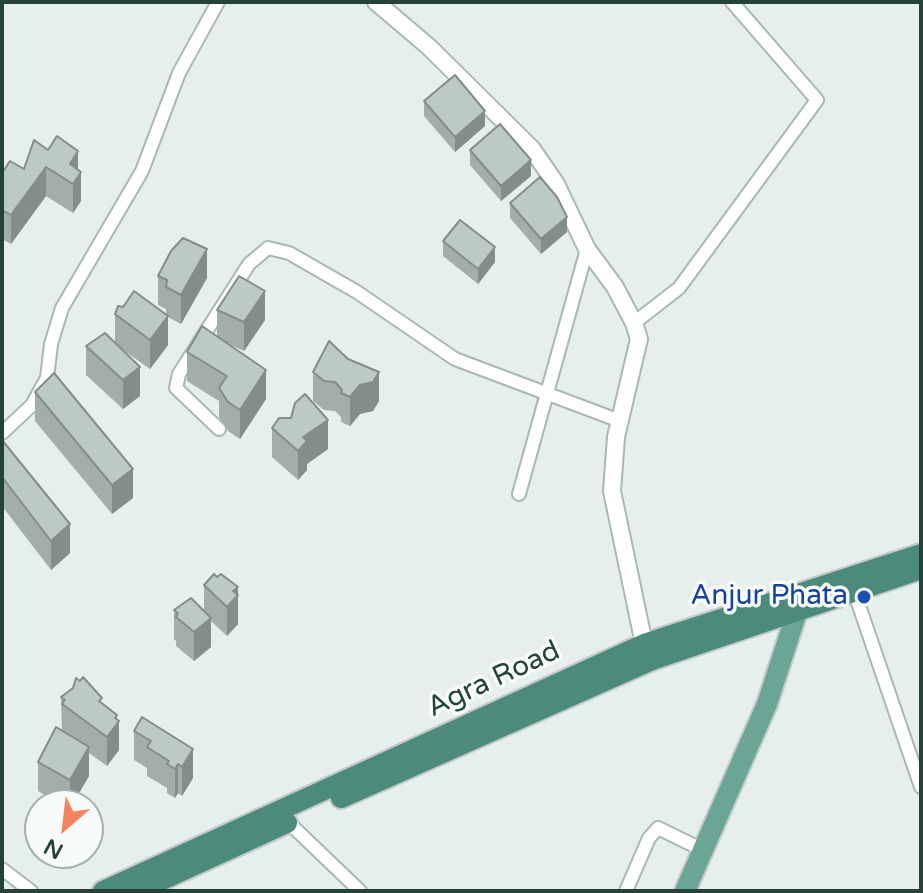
<!DOCTYPE html>
<style>
body{margin:0}
#map{position:relative;width:923px;height:893px;overflow:hidden;background:#e6efeb;font-family:"Varela Round",sans-serif}
canvas{display:block}
.frame{position:absolute;inset:0;border:4px solid #24423a;pointer-events:none}
.north{position:absolute;left:24px;top:789px;width:80px;height:80px;box-sizing:border-box;background:#f7fbf9;border:2px solid #a3b1ad;border-radius:50%;rotate:208deg;font-size:22px;font-weight:700;line-height:32px;text-align:center;color:#24423a}
.north::after{content:'';display:block;margin:auto;width:28px;height:36px;background:#f4845f;clip-path:polygon(50% 0,100% 100%,50% 72%,0 100%)}
</style>
<div id="map">
<canvas width="923" height="893"></canvas>
<div class="frame"></div>
<div class="north">N</div>
</div>
<script>
const g = document.querySelector('canvas').getContext('2d');
g.lineJoin = 'round';
function strokePath(path, color, width, dash) { g.strokeStyle = color; g.lineWidth = width; g.lineCap = dash ? 'butt' : 'round'; g.setLineDash(dash || []); g.stroke(path); }
function fillPath(path, color) { g.fillStyle = color; g.fill(path, 'evenodd'); }
function drawText(font, color, halo, rows, align = 'center') {
  g.font = font + ' "Varela Round",sans-serif'; g.lineWidth = 7; g.setLineDash([]); g.textBaseline = 'middle'; g.strokeStyle = halo; g.fillStyle = color; for (const [text, x, y, turn = 0] of rows) {
    g.save(); g.translate(x, y); g.rotate((+turn || 0) * Math.PI / 180); g.textAlign = isNaN(turn) ? turn : align; if (halo) g.strokeText(text, 0, 0); g.fillText(text, 0, 0); g.restore();
  }
}
const minor = new Path2D(`
 M 634,323 L 679,288 L 817,100 L 732,2
 M 219,429 L 176,388 L 179,374 L 249,264 L 268,248 L 289,253 L 357,292 L 455,359 L 620,421
 M 2,433 L 32,405 L 47,378 L 51,344 L 62,308 L 142,171 L 179,73 L 218,2
 M 519,494 L 587,249
 M 853,588 L 921,787
 M 288,822 L 360,891
 M 2,869 L 31,891
 M 626,891 L 649,838 L 658,828 L 703,850`);
const tertiary = new Path2D(`
 M 376,2 L 429,47 L 532,149 L 556,184 L 587,249 L 615,287 L 634,323 L 639,339 L 616,437 L 612,491 L 644,644 L 649,655`);
const primary = new Path2D(`
 M 685,891 L 767,704 L 798,609 L 799,596`);
const trunk = new Path2D(`
 M 341,798 L 652,660 L 921,569
 M 103,891 L 644,644 L 921,554
 M 138,891 L 287,823`);
const wall = new Path2D(`
 M 424,101 L 485,126 L 455,152 L 424,116 Z
 M 34,140 L 78,170 L 81,201 L 73,213 L 46,196 L 11,244 L 2,239 L 2,173 L 24,169 Z
 M 470,150 L 531,176 L 501,201 L 470,165 Z
 M 510,203 L 567,232 L 541,254 L 510,218 Z
 M 443,241 L 495,262 L 478,284 L 443,256 Z
 M 158,276 L 207,278 L 181,324 L 168,317 L 168,345 L 150,369 L 119,347 L 140,396 L 123,409 L 86,375 L 86,346 L 115,342 L 115,314 L 166,314 L 166,309 L 158,305 Z
 M 217,310 L 265,320 L 244,351 L 229,344 L 266,399 L 240,439 L 228,431 L 219,417 L 219,401 L 187,381 L 187,352 L 217,336 Z
 M 313,372 L 379,401 L 373,411 L 360,414 L 350,426 L 341,422 L 341,417 L 335,411 L 324,410 L 313,401 Z
 M 35,392 L 133,498 L 112,514 L 35,421 Z
 M 272,428 L 328,449 L 307,464 L 307,470 L 298,480 L 272,457 Z
 M 2,440 L 70,553 L 51,570 L 2,506 Z
 M 204,585 L 238,616 L 238,624 L 227,636 L 211,621 L 211,647 L 194,661 L 176,646 L 176,641 L 174,639 L 174,610 L 204,610 Z
 M 61,697 L 102,704 L 117,720 L 119,750 L 107,766 L 89,753 L 89,776 L 72,805 L 63,805 L 38,791 L 38,762 L 62,731 Z
 M 142,717 L 193,778 L 182,796 L 178,793 L 175,798 L 167,793 L 167,788 L 147,776 L 147,768 L 134,760 L 134,731 Z`);
const shadedWall = new Path2D(`
 M 485,111 L 485,126 L 455,152 L 455,137 Z
 M 78,151 L 78,176 L 81,172 L 81,201 L 73,213 L 73,184 L 70,164 Z
 M 531,160 L 531,176 L 501,201 L 501,186 Z
 M 46,167 L 46,196 L 11,244 L 11,215 Z
 M 567,217 L 567,232 L 541,254 L 541,239 Z
 M 495,247 L 495,262 L 478,284 L 478,269 Z
 M 207,249 L 207,278 L 181,324 L 181,295 Z
 M 265,291 L 265,320 L 244,351 L 244,322 Z
 M 168,316 L 168,345 L 150,369 L 150,340 Z
 M 140,367 L 140,396 L 123,409 L 123,380 Z
 M 266,370 L 266,399 L 240,439 L 240,410 Z
 M 379,372 L 379,401 L 373,411 L 360,414 L 350,426 L 350,397 L 360,385 Z
 M 328,420 L 328,449 L 307,464 L 307,470 L 298,480 L 298,451 L 303,437 Z
 M 133,469 L 133,498 L 112,514 L 112,485 Z
 M 70,524 L 70,553 L 51,570 L 51,541 Z
 M 238,587 L 238,624 L 227,636 L 227,607 L 233,591 Z
 M 211,618 L 211,647 L 194,661 L 194,632 Z
 M 117,715 L 117,723 L 119,721 L 119,750 L 107,766 L 107,737 L 115,718 Z
 M 89,747 L 89,776 L 72,805 L 70,805 L 70,780 Z
 M 193,749 L 193,778 L 182,796 L 182,767 Z
 M 178,764 L 178,793 L 175,798 L 175,769 Z`);
const building = new Path2D(`
 M 455,75 L 485,111 L 455,137 L 424,101 Z
 M 500,124 L 531,160 L 501,186 L 470,150 Z
 M 57,136 L 78,151 L 70,164 L 81,172 L 73,184 L 46,167 L 11,215 L 2,210 L 2,173 L 10,161 L 24,169 L 34,140 L 48,150 Z
 M 540,177 L 557,197 L 567,217 L 541,239 L 510,203 Z
 M 460,220 L 495,247 L 478,269 L 443,241 Z
 M 183,238 L 207,249 L 181,295 L 166,287 L 167,280 L 158,276 L 171,251 Z
 M 239,276 L 265,291 L 244,322 L 217,310 Z
 M 134,291 L 168,316 L 150,340 L 115,314 L 118,306 L 123,307 Z
 M 202,326 L 266,370 L 240,410 L 228,402 L 219,388 L 227,376 L 187,352 Z
 M 105,333 L 140,367 L 123,380 L 86,346 Z
 M 329,341 L 348,359 L 379,372 L 373,382 L 360,385 L 350,397 L 341,393 L 342,390 L 335,382 L 324,381 L 313,372 Z
 M 54,373 L 133,469 L 112,485 L 35,392 Z
 M 305,394 L 328,420 L 303,437 L 307,441 L 298,451 L 272,428 L 279,418 L 291,418 L 295,403 Z
 M 2,440 L 70,524 L 51,541 L 2,477 Z
 M 214,574 L 217,577 L 221,574 L 238,587 L 233,591 L 238,595 L 227,607 L 204,585 Z
 M 191,598 L 211,618 L 194,632 L 176,617 L 178,613 L 174,610 Z
 M 83,677 L 102,698 L 99,701 L 117,715 L 115,718 L 119,721 L 107,737 L 62,704 L 65,700 L 61,697 L 73,688 L 76,678 L 80,681 Z
 M 142,717 L 193,749 L 182,767 L 178,764 L 175,769 L 167,764 L 169,761 L 147,747 L 151,741 L 134,731 Z
 M 56,727 L 89,747 L 70,780 L 38,762 Z`);
const markers = [
 [864,597,8,"#1a4fb4"]
];
const transitNames = [
 ["Anjur Phata",848,597]
];
const streetNames = [
 ["Agra Road",494,680,-25]
];
strokePath(minor, '#a8b8b2', 16);
strokePath(tertiary, '#a8b8b2', 20);
strokePath(primary, '#c2cac8', 24);
strokePath(trunk, '#c2cac8', 24);
strokePath(minor, '#fff', 12);
strokePath(tertiary, '#fff', 16);
strokePath(primary, '#6aa596', 20);
strokePath(trunk, '#4c8a7c', 20);
fillPath(wall, '#a1aea9');
fillPath(shadedWall, '#838d89');
fillPath(building, '#bbcac4');
strokePath(building, '#838d89', 2);
for (const [x, y, r, color] of markers) { const dot = new Path2D(); dot.arc(x, y, r, 0, 2 * Math.PI); g.fillStyle = color; g.fill(dot); strokePath(dot, '#f7fbf9', 3); }
drawText('28px', '#164399', '#f7fbf9', transitNames, 'right');
drawText('28px', '#24423a', '#f7fbf9', streetNames);
</script>
